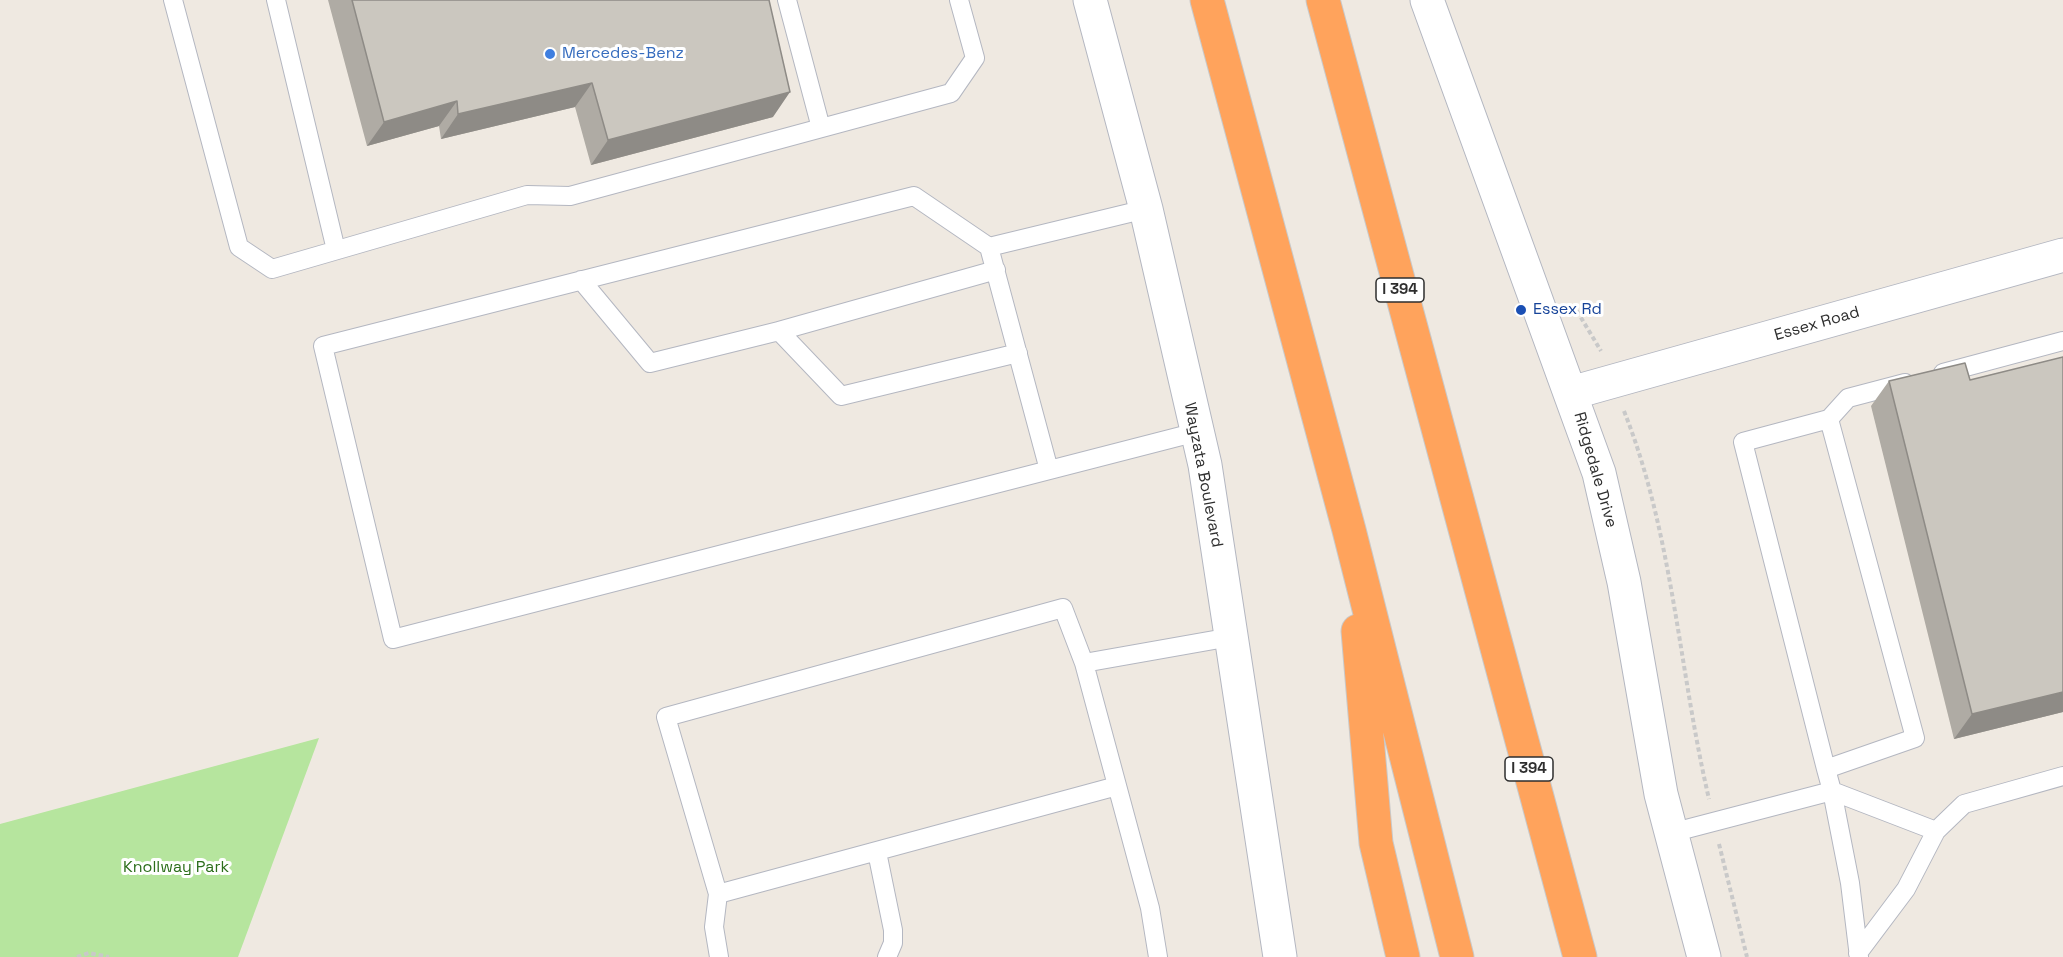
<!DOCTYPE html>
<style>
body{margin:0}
canvas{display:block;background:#efe9e1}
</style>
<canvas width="2063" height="957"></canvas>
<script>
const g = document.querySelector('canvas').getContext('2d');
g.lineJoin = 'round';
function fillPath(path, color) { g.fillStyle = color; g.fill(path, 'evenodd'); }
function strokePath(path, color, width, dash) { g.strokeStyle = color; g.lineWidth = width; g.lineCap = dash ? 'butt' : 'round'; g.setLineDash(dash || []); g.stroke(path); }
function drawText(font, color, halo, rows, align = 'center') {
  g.font = font + ' "Space Grotesk",sans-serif'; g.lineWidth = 6; g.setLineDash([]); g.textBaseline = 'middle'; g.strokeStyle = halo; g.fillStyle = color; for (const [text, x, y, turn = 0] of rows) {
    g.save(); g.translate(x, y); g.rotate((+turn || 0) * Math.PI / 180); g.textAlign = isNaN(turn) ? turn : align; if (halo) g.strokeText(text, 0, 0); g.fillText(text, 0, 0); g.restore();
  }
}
const green = new Path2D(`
 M 319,738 L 238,957 L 0,957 L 0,824 Z`);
const path = new Path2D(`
 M 1577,311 L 1601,351
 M 1624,411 C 1673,534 1679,671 1709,799
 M 1719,844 L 1747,957
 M 77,957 L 89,953 L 109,957`);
const service = new Path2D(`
 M 173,0 L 239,247 L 272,269 L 527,195 L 570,196 L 951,93 L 975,58 L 959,0
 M 276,0 L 336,250
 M 787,0 L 821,128
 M 1146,209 L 989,247 L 914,196 L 323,346 L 393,639 L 1197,432
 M 989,247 L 1049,470
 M 581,280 L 650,363 L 779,331 L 841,396 L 1018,353
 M 779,331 L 996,270
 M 1943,373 L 2063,341
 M 1829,419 L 1848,398 L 1905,383
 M 1084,663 L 1063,608 L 666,717 L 718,894 L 1117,786
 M 1826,769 L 1915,738 L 1829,419 L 1743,442 L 1826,769 L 1832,791 L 1936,831
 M 1671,833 L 1832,791 L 1850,883 L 1859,957
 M 877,852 L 893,930 L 893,943 L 887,957
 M 718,894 L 714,927 L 719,957
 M 1858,953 L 1906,889 L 1936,831 L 1964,804 L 2063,776
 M 1158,957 L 1150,908 L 1084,663 L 1231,637`);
const tertiary = new Path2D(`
 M 1090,0 L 1146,209 L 1205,465 L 1280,957
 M 1427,0 L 1599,473 L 1624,582 L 1661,794 L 1704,957
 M 1571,393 L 2063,255`);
const motorway = new Path2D(`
 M 1207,0 L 1349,530 L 1457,957
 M 1323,0 L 1580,957
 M 1358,631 L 1376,843 L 1403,957`);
const wall = new Path2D(`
 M 328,0 L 769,0 L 773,117 L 591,165 L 575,107 L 441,139 L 439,126 L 367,146 Z
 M 1889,381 L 2063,712 L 1954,739 L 1871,406 Z`);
const shadedWall = new Path2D(`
 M 592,83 L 575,107 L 441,139 L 458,114 Z
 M 790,92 L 773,117 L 591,165 L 608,140 Z
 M 457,101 L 439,126 L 367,146 L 384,122 Z
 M 2063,692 L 2063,712 L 1954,739 L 1972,714 Z`);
const building = new Path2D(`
 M 352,0 L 769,0 L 790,92 L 608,140 L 592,83 L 458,114 L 457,101 L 384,122 Z
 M 2063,357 L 2063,692 L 1972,714 L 1889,381 L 1965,363 L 1970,380 Z`);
const markers = [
 [550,54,6,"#3f7fe0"],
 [1521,310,6,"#1a4fb4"]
];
const shields = [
 [1400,290,48],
 [1529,769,48]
];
const shieldNames = [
 ["I 394",1400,290],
 ["I 394",1529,769]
];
const shopNames = [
 ["Mercedes-Benz",562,54]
];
const transitNames = [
 ["Essex Rd",1533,310]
];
const streetNames = [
 ["Essex Road",1817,324,-16],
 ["Ridgedale Drive",1595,470,74],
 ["Wayzata Boulevard",1203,475,79]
];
const parkNames = [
 ["Knollway Park",176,868]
];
fillPath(green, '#b6e59e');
strokePath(service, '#b4b7c1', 20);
strokePath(tertiary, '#b4b7c1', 35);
strokePath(motorway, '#c9c9c9', 35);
strokePath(path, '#c9c9c9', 4, [4.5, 3]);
strokePath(service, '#fff', 18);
strokePath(tertiary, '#fff', 33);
strokePath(motorway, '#ffa35c', 33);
fillPath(wall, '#afaba4');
fillPath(shadedWall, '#8e8b86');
fillPath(building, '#cbc7bf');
strokePath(building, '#8e8b86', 1.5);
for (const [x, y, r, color] of markers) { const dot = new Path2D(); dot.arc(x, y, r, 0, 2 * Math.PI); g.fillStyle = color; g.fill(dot); strokePath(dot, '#fff', 2); }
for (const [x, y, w] of shields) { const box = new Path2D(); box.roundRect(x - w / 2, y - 12, w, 24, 4.5); g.fillStyle = '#fff'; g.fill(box); strokePath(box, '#2e2e2e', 1.5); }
drawText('bold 15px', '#2e2e2e', null, shieldNames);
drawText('16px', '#366cbe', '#fff', shopNames, 'left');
drawText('16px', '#164399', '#fff', transitNames, 'left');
drawText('16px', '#2e2e2e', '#fff', streetNames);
drawText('16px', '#2c6e1b', '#fff', parkNames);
</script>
